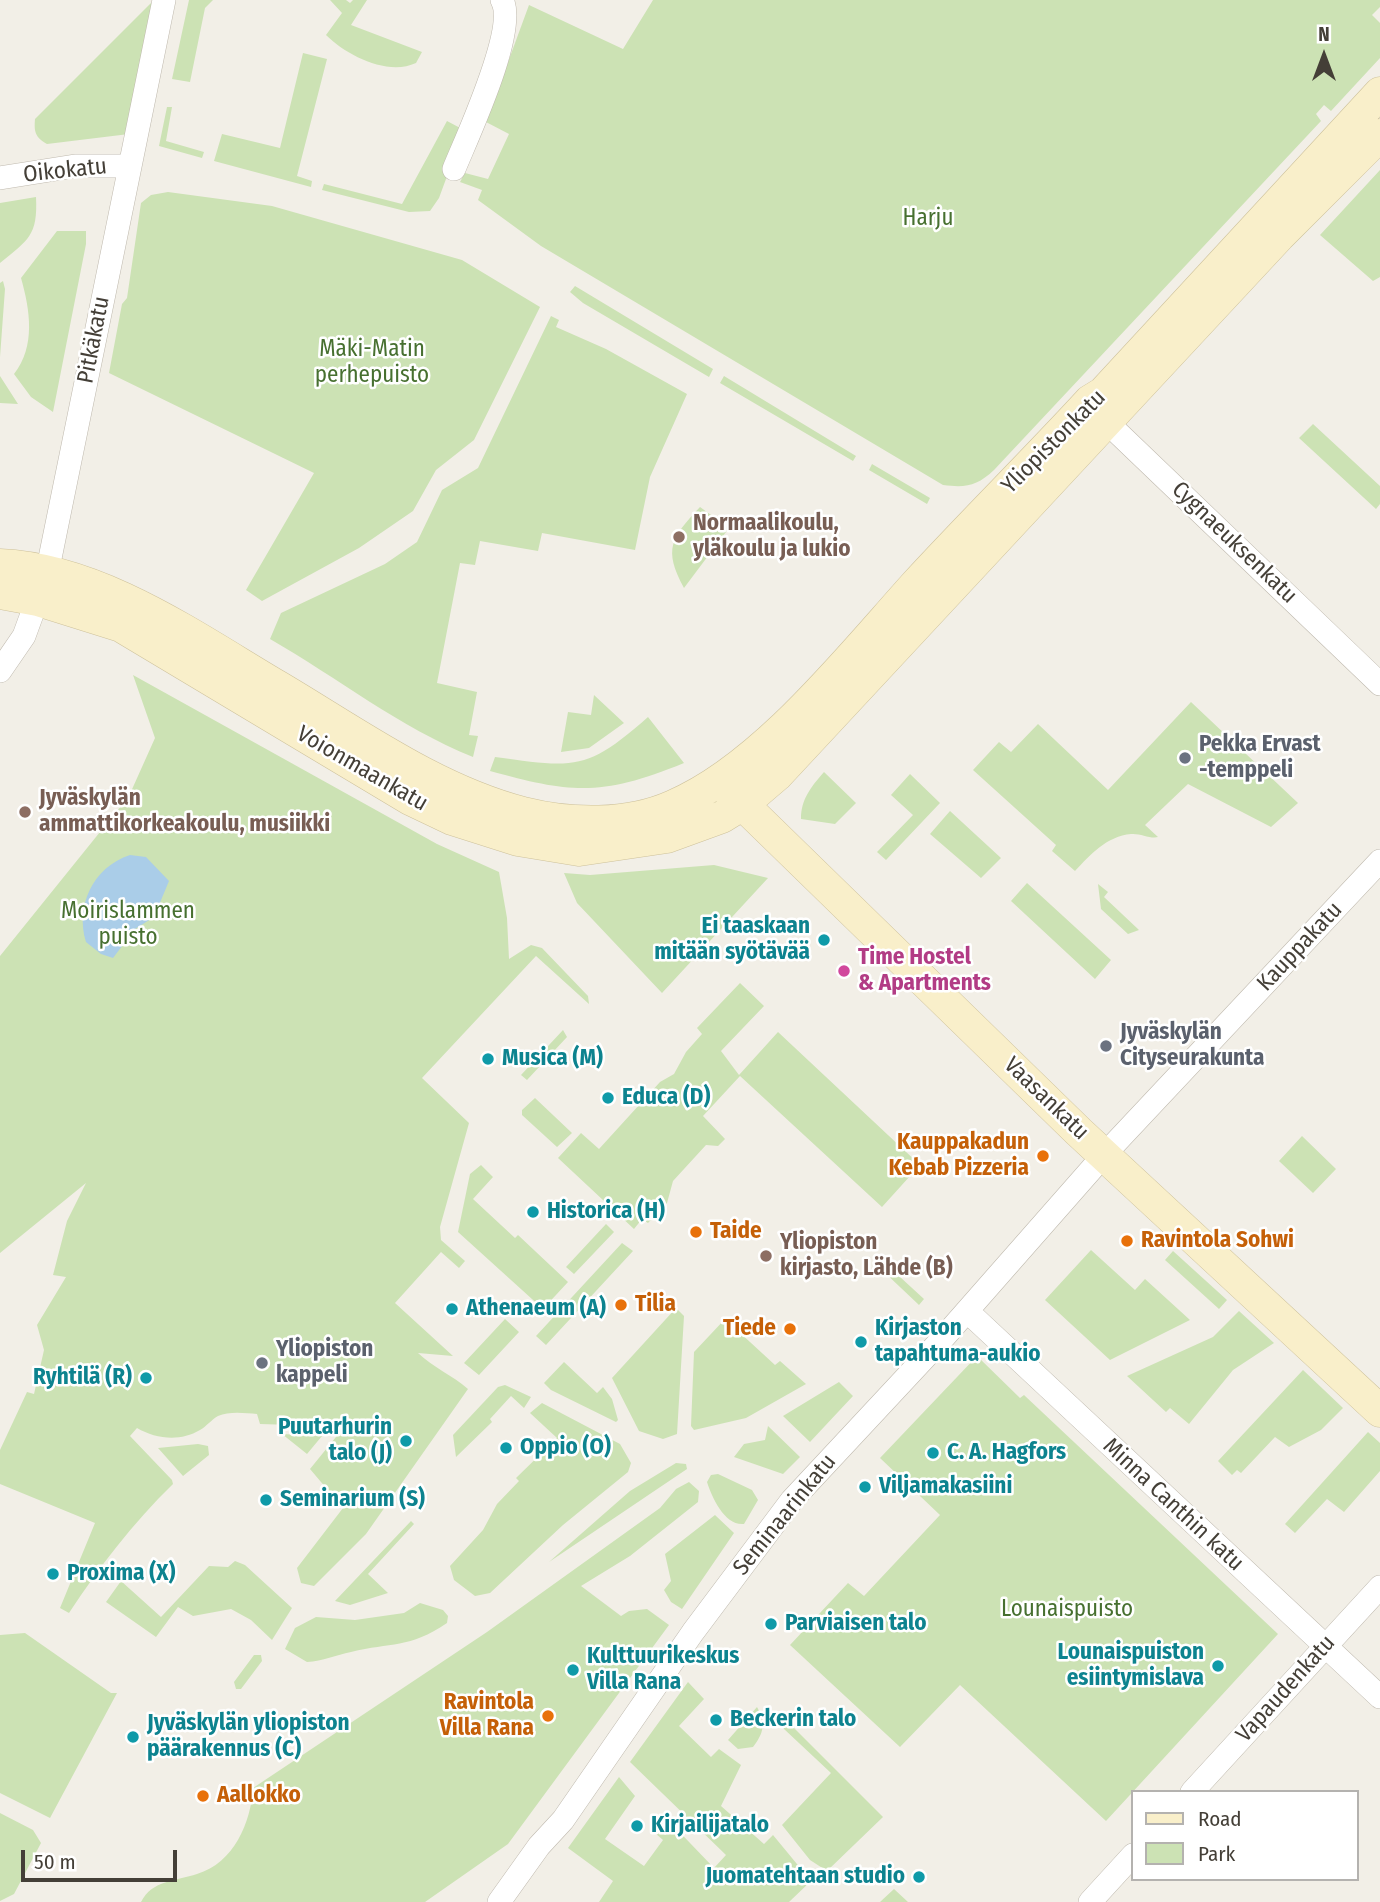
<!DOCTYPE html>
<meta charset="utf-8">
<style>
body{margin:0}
#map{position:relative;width:1380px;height:1902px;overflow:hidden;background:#f2efe7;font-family:"Fira Sans Condensed",sans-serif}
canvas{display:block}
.legend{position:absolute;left:1131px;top:1790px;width:228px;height:91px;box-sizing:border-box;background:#fff;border:2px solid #b4b2af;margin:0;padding:9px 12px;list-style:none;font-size:21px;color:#443f37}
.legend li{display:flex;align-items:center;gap:14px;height:35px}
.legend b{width:35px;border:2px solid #b4b2af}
.north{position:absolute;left:1289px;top:21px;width:70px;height:70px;-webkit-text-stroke:5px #fff;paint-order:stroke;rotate:0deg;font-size:19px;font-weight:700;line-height:28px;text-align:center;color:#443f37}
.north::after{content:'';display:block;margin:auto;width:24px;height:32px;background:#443f37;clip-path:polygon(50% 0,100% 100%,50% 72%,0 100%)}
.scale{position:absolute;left:21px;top:1850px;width:156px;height:32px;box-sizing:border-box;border:4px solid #443f37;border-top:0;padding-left:9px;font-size:21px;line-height:24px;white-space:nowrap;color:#443f37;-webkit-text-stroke:5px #fff;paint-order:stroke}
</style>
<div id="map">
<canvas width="1380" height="1902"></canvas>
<ul class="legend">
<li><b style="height:9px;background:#f9efca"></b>Road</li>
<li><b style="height:19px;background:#cce2b4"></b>Park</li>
</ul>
<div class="north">N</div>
<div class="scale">50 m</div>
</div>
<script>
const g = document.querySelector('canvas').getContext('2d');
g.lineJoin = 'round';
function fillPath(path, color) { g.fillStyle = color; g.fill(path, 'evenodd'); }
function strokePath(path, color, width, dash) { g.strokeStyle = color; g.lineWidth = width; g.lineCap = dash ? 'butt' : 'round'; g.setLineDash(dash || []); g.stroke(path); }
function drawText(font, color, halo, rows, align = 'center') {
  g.font = font + ' "Fira Sans Condensed",sans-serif'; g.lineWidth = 5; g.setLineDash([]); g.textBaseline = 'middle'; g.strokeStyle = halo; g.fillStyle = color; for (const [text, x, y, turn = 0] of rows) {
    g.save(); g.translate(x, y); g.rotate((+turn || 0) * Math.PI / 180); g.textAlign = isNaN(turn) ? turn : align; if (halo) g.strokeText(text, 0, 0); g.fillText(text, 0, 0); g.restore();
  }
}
const green = new Path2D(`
 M 189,0 L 213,0 L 205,8 L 190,82 L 172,79 Z
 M 330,0 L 346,0 L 350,3 L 353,0 L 367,0 L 351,25 L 422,52 L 416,63 C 388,76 347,56 326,35 L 342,13 Z
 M 653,0 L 1380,0 L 1380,7 L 1372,15 L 1380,23 L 1380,58 L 1331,111 L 1324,105 L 1316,114 L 1321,121 L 994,470 C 977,486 966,488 943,485 L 541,246 L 478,200 L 482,190 L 460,182 L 465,173 L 488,179 L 509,134 L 486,122 L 529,5 L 623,49 Z
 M 152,2 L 129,134 L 47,144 C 35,137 34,132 35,119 Z
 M 303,53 L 327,59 L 297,176 L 312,181 L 311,187 L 214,161 L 222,134 L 280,148 Z
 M 167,107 L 172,107 L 166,141 L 204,152 L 202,158 L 159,146 Z
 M 447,121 L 464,130 L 439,198 L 430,211 L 409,212 L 322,190 L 324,184 L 402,204 Z
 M 1380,170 L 1380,277 L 1373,281 L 1320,235 Z
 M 168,192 L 272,206 L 462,260 L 540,307 L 474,440 L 436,470 L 413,511 L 359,548 L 262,601 L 246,590 L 314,473 L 109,373 L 122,304 L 127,298 L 141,203 L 151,195 Z
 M 36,197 C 38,236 28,240 0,263 L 0,203 Z
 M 57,231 L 86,231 L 86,244 L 53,412 L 31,397 L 14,374 C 36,346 30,310 21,278 Z
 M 3,281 L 5,289 L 0,357 L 0,283 Z
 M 575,286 L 713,369 L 709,377 L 583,303 L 570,292 Z
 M 551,316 L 559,320 L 556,327 L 606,349 L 687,394 L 650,477 L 635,550 L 542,533 L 538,551 L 480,541 L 475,565 L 460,563 L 437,683 L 477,692 L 469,735 L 478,736 L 473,757 C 399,727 338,678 270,639 L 281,613 L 385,564 L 417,542 L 442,490 L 478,468 Z
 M 0,376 L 18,404 L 0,403 Z
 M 724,376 L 856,456 L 853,461 L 720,383 Z
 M 1313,424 L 1380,486 L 1380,504 L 1376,509 L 1299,438 Z
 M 872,464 L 930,498 L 927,504 L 869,470 Z
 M 700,507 L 729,528 L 684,588 C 663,549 671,538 700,507 Z
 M 133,675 L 437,844 L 499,872 L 507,918 L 509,959 L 531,945 L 542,948 L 588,996 L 589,1004 L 536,956 L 422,1078 L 469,1123 L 440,1227 L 441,1240 L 465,1261 L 459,1268 L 441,1252 L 395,1303 L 453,1356 L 418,1353 C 434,1368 452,1375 468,1389 L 366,1534 L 314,1586 L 301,1583 L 297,1568 L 343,1508 L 310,1469 L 340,1432 L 327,1426 L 260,1424 L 257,1414 C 245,1413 229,1411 218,1416 C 211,1420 207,1426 200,1430 C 180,1442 156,1439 137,1428 L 130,1436 L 172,1480 L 173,1484 C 132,1524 100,1566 69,1613 L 60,1608 L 95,1523 L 0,1484 L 0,1450 L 27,1392 L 34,1394 L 44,1350 L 37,1325 L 66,1277 L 53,1275 L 67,1221 L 86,1183 L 0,1253 L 0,956 L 129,796 L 155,738 Z
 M 594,695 L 624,723 L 589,748 L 561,752 L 568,712 L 591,715 Z
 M 1191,702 L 1298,803 L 1271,827 L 1188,784 L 1145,825 L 1158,837 C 1150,839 1140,833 1131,834 C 1107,836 1090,855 1075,871 L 1052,851 L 1056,845 L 973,770 L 999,742 L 1011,752 L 1038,724 L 1108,790 Z
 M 648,717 L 684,763 C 603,796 573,794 490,771 L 495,757 C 575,768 587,771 648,717 Z
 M 824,772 L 856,803 L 835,824 L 801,819 C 801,799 811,787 824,772 Z
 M 910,774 L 940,803 L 886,860 L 877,852 L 913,815 L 891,795 Z
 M 950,811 L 1001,858 L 981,878 L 930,834 Z
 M 714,865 L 768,878 L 662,993 L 577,903 L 564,873 L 590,875 Z
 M 1027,883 L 1111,960 L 1095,979 L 1011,901 Z
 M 1098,884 L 1108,892 L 1104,897 L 1139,930 L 1128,934 L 1101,909 Z
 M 740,983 L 764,1006 L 721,1051 L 739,1075 L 778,1032 L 920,1165 L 882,1207 L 740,1076 L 703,1116 L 725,1139 L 718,1146 L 706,1145 L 673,1181 L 667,1203 L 648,1223 L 642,1219 L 634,1229 L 558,1158 L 581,1133 L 599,1149 L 660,1082 L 674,1074 L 686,1052 L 702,1034 L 697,1028 Z
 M 563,1030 L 567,1037 L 527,1080 L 521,1075 Z
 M 535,1098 L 572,1133 L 557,1147 L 522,1115 L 522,1110 Z
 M 1302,1136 L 1336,1169 L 1313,1193 L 1279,1161 Z
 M 481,1165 L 493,1177 L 473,1199 L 515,1238 L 518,1235 L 568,1282 L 543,1309 L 458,1232 L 470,1174 Z
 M 606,1224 L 614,1232 L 574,1274 L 566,1267 Z
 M 622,1243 L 633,1251 L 546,1345 L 536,1336 Z
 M 1091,1250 L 1135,1290 L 1145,1279 L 1190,1320 L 1110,1360 L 1045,1300 Z
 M 1173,1251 L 1227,1300 L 1219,1309 L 1165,1260 Z
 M 887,1265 L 924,1299 L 919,1305 L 882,1270 Z
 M 676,1308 L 684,1316 L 677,1434 L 663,1439 L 639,1431 L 612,1378 Z
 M 1239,1311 L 1274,1343 L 1233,1370 L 1189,1424 L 1170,1408 L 1166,1412 L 1127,1376 L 1213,1337 Z
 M 505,1319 L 519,1332 L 479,1375 L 464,1363 Z
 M 725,1319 L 775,1365 L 780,1361 L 806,1384 L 746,1418 L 694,1430 L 691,1426 L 694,1352 Z
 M 977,1356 L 1020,1398 L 1024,1395 L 1041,1411 L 1278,1634 L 1106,1821 L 960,1685 L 900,1747 L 790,1645 L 848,1583 L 864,1596 L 940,1515 L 880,1458 Z
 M 564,1362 L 597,1393 L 603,1387 L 612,1399 L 618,1420 L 616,1422 L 551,1390 L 544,1383 Z
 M 1303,1370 L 1343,1408 L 1321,1430 L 1289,1447 L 1275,1437 L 1241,1473 L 1237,1470 L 1232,1475 L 1218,1461 Z
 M 839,1382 L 853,1396 L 810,1442 L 783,1416 Z
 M 505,1385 L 531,1397 L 524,1408 L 511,1396 L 490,1419 L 492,1422 L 456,1457 L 453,1435 L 498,1387 Z
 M 542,1403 L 620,1444 L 631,1463 L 628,1472 L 563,1525 L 490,1593 L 475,1596 L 454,1580 L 450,1566 L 483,1530 L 497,1504 L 519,1481 L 516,1478 L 557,1438 L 530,1413 Z
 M 768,1426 L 800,1457 L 783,1474 L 734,1457 L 744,1444 L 765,1440 Z
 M 1368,1432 L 1380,1443 L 1380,1471 L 1344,1512 L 1327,1499 L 1295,1533 L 1285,1524 Z
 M 282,1434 L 322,1436 L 307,1454 Z
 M 198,1444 L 208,1446 L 209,1455 L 183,1476 L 158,1448 Z
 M 676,1463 L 686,1464 L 687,1469 L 549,1562 L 630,1491 Z
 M 718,1474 L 752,1490 L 758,1500 L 744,1524 C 725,1526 712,1498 707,1482 L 711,1475 Z
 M 689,1482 L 699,1491 L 698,1502 L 630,1556 L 581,1586 L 621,1616 L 629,1611 L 647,1609 L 669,1625 L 508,1844 L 425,1902 L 141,1902 C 152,1880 176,1881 197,1874 C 234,1863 251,1822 253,1788 L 487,1632 L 660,1508 L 676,1489 Z
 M 715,1515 L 734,1533 L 682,1609 L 671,1602 L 664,1590 L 671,1581 L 665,1554 Z
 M 411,1521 L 414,1524 L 368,1574 L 388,1593 L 350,1605 L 335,1601 Z
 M 235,1561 L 245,1565 L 292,1608 L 272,1640 L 251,1620 L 231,1609 L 193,1616 L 178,1607 L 156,1637 L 106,1602 L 121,1581 L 161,1617 L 209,1566 L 228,1567 Z
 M 420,1603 L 443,1610 L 448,1616 L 447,1623 C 409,1649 391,1642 351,1652 C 336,1655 323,1661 307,1662 L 285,1649 L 295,1628 L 316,1617 L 355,1620 L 404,1613 Z
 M 25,1633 L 111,1693 L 117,1693 L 50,1818 L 0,1793 L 0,1635 Z
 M 254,1655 L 261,1655 L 262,1661 L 241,1689 L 236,1689 L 234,1682 Z
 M 688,1682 L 704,1699 L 679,1726 L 711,1757 L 719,1749 L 741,1765 L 721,1806 L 764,1844 L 773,1835 L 811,1881 L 789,1902 L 599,1902 L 613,1881 L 568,1848 L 619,1777 L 635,1796 L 605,1839 L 644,1866 L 663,1840 L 655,1833 L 666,1818 L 714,1868 L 726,1855 L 630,1762 Z
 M 757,1707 C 766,1723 764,1733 753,1747 L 738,1749 L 728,1740 Z
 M 778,1712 L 883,1817 L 827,1871 L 810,1860 L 782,1825 L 831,1773 L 784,1729 Z
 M 0,1813 L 33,1830 L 41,1843 L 14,1894 L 0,1901 Z
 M 894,1889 L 908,1902 L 880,1902 Z`);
const water = new Path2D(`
 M 130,855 L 146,857 L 169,881 L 154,917 L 135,929 L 113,958 L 101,954 L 86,942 C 75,906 93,867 130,855 Z`);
const minor = new Path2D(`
 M 454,169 C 467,137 518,29 502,0
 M 0,178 L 75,166 L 129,166
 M 1094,416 L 1117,432 L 1380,684
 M 0,671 L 24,636 L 47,573 L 164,0
 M 967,1311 L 1380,1697
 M 1192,1792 L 1380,1587
 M 499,1902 L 539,1846 L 563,1820 L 693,1632 L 792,1500 L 944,1337 L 1104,1155 L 1380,861
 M 1090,1902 L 1133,1855`);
const secondary = new Path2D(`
 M 0,565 C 99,569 194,637 277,686 C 355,732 434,790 523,813 C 571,825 628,826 673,806 C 763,768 851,656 916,584 C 973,522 1033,463 1090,401 L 1103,393 L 1380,93
 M 0,593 L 38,600 L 121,626 L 410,799 L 452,819 L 518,840 L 579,850 L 667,837 L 722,817 L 743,804 L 777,775 L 1279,236 L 1380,135
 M 729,791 L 1079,1132 L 1380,1411`);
const markers = [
 [679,537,7,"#8d6e63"],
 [1185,758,7,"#6b7280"],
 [25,812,7,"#8d6e63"],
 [824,940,7,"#0f9aa8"],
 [844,971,7,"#d1479c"],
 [1106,1046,7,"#6b7280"],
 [488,1059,7,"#0f9aa8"],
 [608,1098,7,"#0f9aa8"],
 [1043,1156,7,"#e8710a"],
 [533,1212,7,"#0f9aa8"],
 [696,1232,7,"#e8710a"],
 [1127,1241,7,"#e8710a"],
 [766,1256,7,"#8d6e63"],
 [621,1305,7,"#e8710a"],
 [452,1309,7,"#0f9aa8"],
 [790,1329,7,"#e8710a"],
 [861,1342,7,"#0f9aa8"],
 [262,1363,7,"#6b7280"],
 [146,1378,7,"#0f9aa8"],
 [406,1441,7,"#0f9aa8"],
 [506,1448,7,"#0f9aa8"],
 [933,1453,7,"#0f9aa8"],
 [865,1487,7,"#0f9aa8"],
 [266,1500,7,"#0f9aa8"],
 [53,1574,7,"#0f9aa8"],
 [771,1624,7,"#0f9aa8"],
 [1218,1666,7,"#0f9aa8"],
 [573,1670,7,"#0f9aa8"],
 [548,1716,7,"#e8710a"],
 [716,1720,7,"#0f9aa8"],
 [133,1737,7,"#0f9aa8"],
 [203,1796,7,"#e8710a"],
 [637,1826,7,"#0f9aa8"],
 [919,1877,7,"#0f9aa8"]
];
const streetNames = [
 ["Oikokatu",65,171,-6],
 ["Pitkäkatu",94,340,-79],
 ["Yliopistonkatu",1054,442,-45],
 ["Cygnaeuksenkatu",1234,543,44],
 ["Voionmaankatu",362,769,30],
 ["Kauppakatu",1300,947,-47],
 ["Vaasankatu",1046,1099,44],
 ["Minna Canthin katu",1173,1505,43],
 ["Seminaarinkatu",785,1515,-51],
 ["Vapaudenkatu",1286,1689,-48]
];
const parkNames = [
 ["Harju",928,219],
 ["Mäki-Matin",372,350],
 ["perhepuisto",372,376],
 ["Moirislammen",128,912],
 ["puisto",128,938],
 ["Lounaispuisto",1067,1610]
];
const educationNames = [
 ["Normaalikoulu,",693,524],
 ["yläkoulu ja lukio",693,550],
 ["Jyväskylän",39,799],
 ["ammattikorkeakoulu, musiikki",39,825],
 ["Yliopiston",780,1243],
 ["kirjasto, Lähde (B)",780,1269]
];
const worshipNames = [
 ["Pekka Ervast",1199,745],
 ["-temppeli",1199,771],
 ["Jyväskylän",1120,1033],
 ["Cityseurakunta",1120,1059],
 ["Yliopiston",276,1350],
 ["kappeli",276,1376]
];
const cultureNames = [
 ["Ei taaskaan",810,927,"right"],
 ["mitään syötävää",810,953,"right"],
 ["Musica (M)",502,1059],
 ["Educa (D)",622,1098],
 ["Historica (H)",547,1212],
 ["Athenaeum (A)",466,1309],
 ["Kirjaston",875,1329],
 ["tapahtuma-aukio",875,1355],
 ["Ryhtilä (R)",132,1378,"right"],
 ["Puutarhurin",392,1428,"right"],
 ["talo (J)",392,1454,"right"],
 ["Oppio (O)",520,1448],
 ["C. A. Hagfors",947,1453],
 ["Viljamakasiini",879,1487],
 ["Seminarium (S)",280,1500],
 ["Proxima (X)",67,1574],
 ["Parviaisen talo",785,1624],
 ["Lounaispuiston",1204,1653,"right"],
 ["esiintymislava",1204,1679,"right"],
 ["Kulttuurikeskus",587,1657],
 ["Villa Rana",587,1683],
 ["Beckerin talo",730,1720],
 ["Jyväskylän yliopiston",147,1724],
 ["päärakennus (C)",147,1750],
 ["Kirjailijatalo",651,1826],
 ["Juomatehtaan studio",905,1877,"right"]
];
const hotelNames = [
 ["Time Hostel",858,958],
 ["& Apartments",858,984]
];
const foodNames = [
 ["Kauppakadun",1029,1143,"right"],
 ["Kebab Pizzeria",1029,1169,"right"],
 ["Taide",710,1232],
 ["Ravintola Sohwi",1141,1241],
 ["Tilia",635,1305],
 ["Tiede",776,1329,"right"],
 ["Ravintola",534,1703,"right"],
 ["Villa Rana",534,1729,"right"],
 ["Aallokko",217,1796]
];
fillPath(green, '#cce2b4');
fillPath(water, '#aacde8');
strokePath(minor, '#bfb9ae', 24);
strokePath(secondary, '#cdc19b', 33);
strokePath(minor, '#fff', 23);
strokePath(secondary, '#f9efca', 32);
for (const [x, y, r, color] of markers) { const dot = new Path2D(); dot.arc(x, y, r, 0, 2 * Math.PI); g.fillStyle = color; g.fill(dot); strokePath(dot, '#fff', 2.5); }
drawText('23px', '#443f37', '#fff', streetNames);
drawText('23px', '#477030', '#fff', parkNames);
drawText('bold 23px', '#785e54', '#fff', educationNames, 'left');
drawText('bold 23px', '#5b616d', '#fff', worshipNames, 'left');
drawText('bold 23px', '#0d838f', '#fff', cultureNames, 'left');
drawText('bold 23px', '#b23c85', '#fff', hotelNames, 'left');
drawText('bold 23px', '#c56008', '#fff', foodNames, 'left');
</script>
